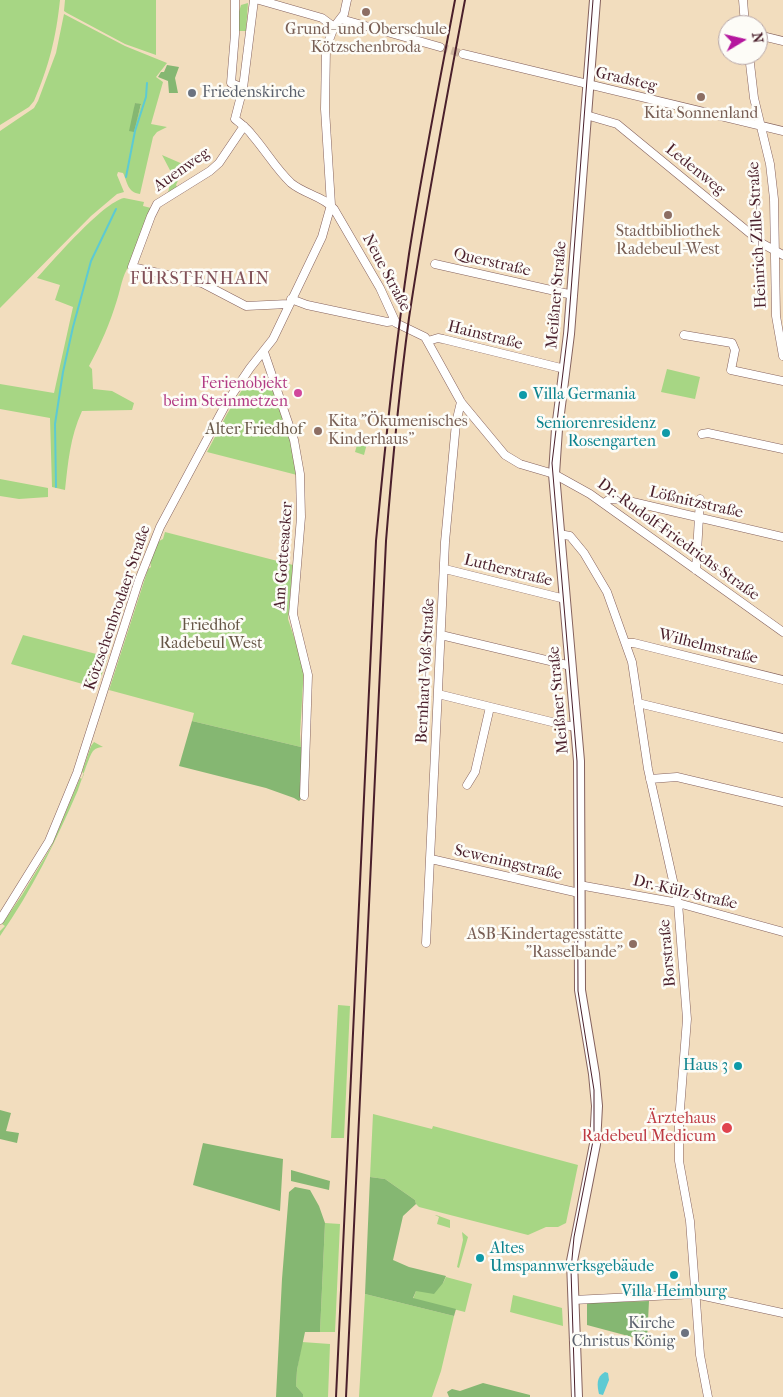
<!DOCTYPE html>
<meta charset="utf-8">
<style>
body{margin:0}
#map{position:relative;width:783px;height:1397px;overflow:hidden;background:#f2ddbe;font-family:"IM FELL French Canon",serif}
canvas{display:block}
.north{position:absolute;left:718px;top:15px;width:50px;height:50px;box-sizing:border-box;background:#fdfcf7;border:1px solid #b5a4a5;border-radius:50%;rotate:81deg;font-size:14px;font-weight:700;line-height:20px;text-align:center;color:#4a1f2b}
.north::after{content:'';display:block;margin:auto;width:18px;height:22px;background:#b5179e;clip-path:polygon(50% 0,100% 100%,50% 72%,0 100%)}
</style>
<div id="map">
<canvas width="783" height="1397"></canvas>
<div class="north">N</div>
</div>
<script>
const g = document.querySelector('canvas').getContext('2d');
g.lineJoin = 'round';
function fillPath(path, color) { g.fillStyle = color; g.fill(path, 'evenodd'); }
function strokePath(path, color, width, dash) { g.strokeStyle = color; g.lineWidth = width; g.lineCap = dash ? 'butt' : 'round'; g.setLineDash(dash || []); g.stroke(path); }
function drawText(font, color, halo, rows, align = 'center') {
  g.font = font + ' "IM FELL French Canon",serif'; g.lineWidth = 5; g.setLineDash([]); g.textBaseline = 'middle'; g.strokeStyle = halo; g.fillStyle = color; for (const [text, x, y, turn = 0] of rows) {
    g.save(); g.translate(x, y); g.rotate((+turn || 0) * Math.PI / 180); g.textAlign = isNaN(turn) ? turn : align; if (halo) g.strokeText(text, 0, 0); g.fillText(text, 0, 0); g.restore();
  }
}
const green = new Path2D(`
 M 0,0 L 60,0 C 56,38 49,66 34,101 L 29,107 L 0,125 Z
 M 65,0 L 156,0 L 156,55 L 125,44 L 67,13 L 64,11 Z
 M 248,3 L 246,31 L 237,31 L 238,15 L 241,5 Z
 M 64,14 L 125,46 L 167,63 L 156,77 L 163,82 L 151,124 L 167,127 L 157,132 L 153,137 L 140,194 C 127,192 128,183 123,173 L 118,172 L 117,175 L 124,192 L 117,194 L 91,216 L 0,308 L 0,131 L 34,108 L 38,101 L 56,53 ZM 135,103 L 141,105 L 133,132 Z
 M 162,155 L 185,165 L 176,185 L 177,187 L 168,193 L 172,174 Z
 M 124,198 L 144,202 L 143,206 L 151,208 L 129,266 C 122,276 121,288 117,300 C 110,323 101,344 89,366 L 92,369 L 93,389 L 112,391 L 134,403 L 132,410 L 82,411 C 70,437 68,463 65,490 L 52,487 L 50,418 L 0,409 L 0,384 L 54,393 L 73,307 L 55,300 L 60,285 L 37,278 C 54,260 102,203 124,198 Z
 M 667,369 L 700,377 L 695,399 L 661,392 Z
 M 247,382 L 273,391 L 290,440 L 297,475 L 207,452 L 227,414 Z
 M 360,434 L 369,436 L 364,455 L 355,452 Z
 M 0,479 L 48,488 L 48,497 L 19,499 L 0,496 Z
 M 165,532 L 293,565 L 288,619 L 304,667 L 300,734 L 301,747 L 192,721 L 194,713 L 109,690 L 148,569 L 151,567 C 149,558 154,542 163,539 Z
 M 23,635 L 108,657 L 97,688 L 11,664 Z
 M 94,742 L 103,747 C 99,747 96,748 93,751 C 89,756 81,782 78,790 C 56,841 32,890 0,936 L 0,931 L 5,926 L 2,924 L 22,895 L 51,847 L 80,778 L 82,779 L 84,774 L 82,772 L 91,746 Z
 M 338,1005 L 350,1006 L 344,1138 L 331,1138 Z
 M 373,1114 L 432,1129 L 433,1126 L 578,1165 L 566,1223 L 558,1227 L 546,1227 L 528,1235 L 419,1207 L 416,1204 L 415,1200 L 385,1179 L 370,1177 Z
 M 435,1215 L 436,1215 L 450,1220 L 450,1228 L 437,1224 L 439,1217 Z
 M 325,1223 L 340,1224 L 335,1332 L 320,1332 Z
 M 462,1232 L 468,1237 L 459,1268 L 457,1267 L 463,1240 Z
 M 446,1277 L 472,1284 L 465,1312 L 413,1299 L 416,1291 L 443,1283 Z
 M 365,1294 L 454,1316 L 441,1371 L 432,1397 L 359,1397 Z
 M 513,1295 L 562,1308 L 563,1326 L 510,1312 Z
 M 302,1342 L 330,1344 L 328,1397 L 303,1397 L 303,1394 L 296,1386 L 297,1370 Z`);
const forest = new Path2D(`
 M 167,65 L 179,67 L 175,78 L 178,93 L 169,93 L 168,81 L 158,77 L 161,72 L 164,72 Z
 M 135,103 L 141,104 L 134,132 L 129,131 Z
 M 192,721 L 301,747 L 302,798 L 299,801 L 294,798 L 266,788 L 179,766 Z
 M 0,1110 L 11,1113 L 6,1131 L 19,1133 L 17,1143 L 0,1139 Z
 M 203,1143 L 283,1159 L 280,1211 L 193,1185 Z
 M 291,1170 L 330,1181 L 329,1190 L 291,1181 Z
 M 370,1177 L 385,1179 L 415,1200 L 416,1204 L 403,1216 L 393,1260 L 409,1267 L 446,1276 L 443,1283 L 434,1294 L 416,1291 L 413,1298 L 456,1309 L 454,1316 L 365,1294 Z
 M 295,1187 L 310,1190 L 319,1206 L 325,1223 L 320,1332 L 305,1332 L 297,1370 L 296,1386 L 303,1394 L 303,1397 L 276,1397 L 282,1279 L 289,1192 Z
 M 649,1301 L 647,1341 L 587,1325 L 587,1303 Z
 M 483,1383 L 530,1395 L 530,1397 L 449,1397 L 447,1392 L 452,1389 L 460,1391 Z`);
const water = new Path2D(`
 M 605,1372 L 608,1373 L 609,1380 L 603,1395 L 599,1394 C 597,1385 596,1377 605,1372 Z`);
const stream = new Path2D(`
 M 126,177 L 135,131 L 146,97 L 147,83
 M 56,487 L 55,424 L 63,372 L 73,327 L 91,261 L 116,209`);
const minorTunnel = new Path2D(`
 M 440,47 L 463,54`);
const minor = new Path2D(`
 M 235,0 L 235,34 L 231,83 L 243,88
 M 254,0 L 243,88 L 235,119 C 241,124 248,129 252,135 C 266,151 276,169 291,183 C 304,194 323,196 334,209 L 380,288 L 396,323 L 425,337 L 461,402 L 505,455 L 520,464 L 554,474 L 590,494 L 783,632
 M 259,0 L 322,18 L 334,27
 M 743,0 L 745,25
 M 341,19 L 440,47
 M 758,35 L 783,41
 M 463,54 L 783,131
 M 749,55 L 754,98 L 770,164 L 774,199 L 776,316 L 783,356
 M 586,115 L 617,124 L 763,244 L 783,255
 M 244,126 L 219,163 L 210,171 L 157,204 L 151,216 L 132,267 L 202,283 L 246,306 L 288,304
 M 435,264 L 573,295
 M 291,299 L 307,305 L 387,322 L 395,321
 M 684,335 L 732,343 L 735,350 L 731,370 L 783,381
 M 428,341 L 438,338 L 443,339 L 565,369
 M 264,352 L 294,440 L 300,474 L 301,517 L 293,614 L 308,675 L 304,796
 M 702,434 L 708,433 L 783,449
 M 604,503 L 610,499 L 624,500 L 783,537
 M 559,534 L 570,536 L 584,553 L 607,592 L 632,662 L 648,769 L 678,903 L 687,1019 L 679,1122 L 679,1161 L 690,1221 L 700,1355 L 708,1397
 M 445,569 L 565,599
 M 696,570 L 700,499
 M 441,635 L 571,666
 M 626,643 L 634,643 L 783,680
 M 438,694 L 564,725 L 576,727
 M 638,703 L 783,738
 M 650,779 L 677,777 L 783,802
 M 467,785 L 475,772 L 490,707
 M 431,859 L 579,893
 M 579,885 L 678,903 L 783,932
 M 0,920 L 49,841 L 77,773 L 139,580 L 160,527 L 227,402 L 250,368 L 273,339 L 322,237 L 331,205 L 325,109 L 326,48 L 334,27 L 344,14 L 347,0
 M 426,943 L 445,542 L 456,423 L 461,402
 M 573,1300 L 695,1294 L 783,1313`);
const major = new Path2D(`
 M 577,1397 L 572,1261 L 595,1144 L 597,1106 L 594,1074 L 580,990 L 579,761 L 554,474 L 557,429 L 569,334 L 595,0`);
const tram = new Path2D(`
 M 575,1397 L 571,1270 L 574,1237 L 594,1136 L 594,1090 L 578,991 L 577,761 L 552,463 L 568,331 L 593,0`);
const rail = new Path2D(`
 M 336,1397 L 376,541 C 385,445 395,349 409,254 C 422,169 439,85 455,0
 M 346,1397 L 386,541 C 392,466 399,392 409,318 C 425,211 445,106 465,0`);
const markers = [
 [366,12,5,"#8d6e63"],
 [192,93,5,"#6b7280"],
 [701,97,5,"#8d6e63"],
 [668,215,5,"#8d6e63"],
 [298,393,5,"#d1479c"],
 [523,395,5,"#0f9aa8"],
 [318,431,5,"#8d6e63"],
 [666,433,5,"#0f9aa8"],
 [633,944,5,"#8d6e63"],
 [738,1066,5,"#0f9aa8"],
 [727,1128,6,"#e0444e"],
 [480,1258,5,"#0f9aa8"],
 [674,1275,5,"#0f9aa8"],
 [685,1333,5,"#6b7280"]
];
const educationNames = [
 ["Grund- und Oberschule",366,30],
 ["Kötzschenbroda",366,48],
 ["Kita Sonnenland",701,114],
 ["Stadtbibliothek",668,232],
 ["Radebeul-West",668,250],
 ["Kita \"Ökumenisches",328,422,"left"],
 ["Kinderhaus\"",328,440,"left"],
 ["ASB-Kindertagesstätte",623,935,"right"],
 ["\"Rasselbande\"",623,953,"right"]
];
const streetNames = [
 ["Gradsteg",626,80,13],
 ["Auenweg",182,170,-35],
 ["Ledenweg",695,170,39],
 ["Heinrich-Zille-Straße",758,235,-93],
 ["Querstraße",492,263,13],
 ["Neue Straße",386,273,62],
 ["Meißner Straße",557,295,-85],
 ["Hainstraße",485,336,14],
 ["Lößnitzstraße",696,503,13],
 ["Dr.-Rudolf-Friedrichs-Straße",678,540,36],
 ["Am Gottesacker",284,556,-86],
 ["Lutherstraße",508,571,14],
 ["Kötzschenbrodaer Straße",118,608,-71],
 ["Wilhelmstraße",708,647,14],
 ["Bernhard-Voß-Straße",426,671,-87],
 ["Meißner Straße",559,700,-95],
 ["Seweningstraße",508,863,13],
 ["Dr.-Külz-Straße",685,893,13],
 ["Borstraße",668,953,-95]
];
const worshipNames = [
 ["Friedenskirche",202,93],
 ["Kirche",675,1324,"right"],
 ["Christus König",675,1342,"right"]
];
const hotelNames = [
 ["Ferienobjekt",288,384],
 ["beim Steinmetzen",288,402]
];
const cultureNames = [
 ["Villa Germania",533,395],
 ["Seniorenresidenz",656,424,"right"],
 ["Rosengarten",656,442,"right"],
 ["Haus 3",728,1066,"right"],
 ["Altes",490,1249],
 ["Umspannwerksgebäude",490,1267],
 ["Villa Heimburg",674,1292,"center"]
];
const parkNames = [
 ["Alter Friedhof",254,430],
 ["Friedhof",211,626],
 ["Radebeul West",211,644]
];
const healthNames = [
 ["Ärztehaus",716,1119],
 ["Radebeul Medicum",716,1137]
];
const neighbourhoodNames = [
 ["FÜRSTENHAIN",200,280]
];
fillPath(green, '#a7d684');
fillPath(forest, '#85b772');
fillPath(water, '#5dcad3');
strokePath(stream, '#5dcad3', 2);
strokePath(minorTunnel, '#d0b7a1', 8, [8, 4]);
strokePath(minor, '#85625e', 9);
strokePath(major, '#85625e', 12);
strokePath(minor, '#fff', 8);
strokePath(major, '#fff', 10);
strokePath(tram, '#4a1f2b', 1);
strokePath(rail, '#4a1f2b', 2);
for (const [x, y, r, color] of markers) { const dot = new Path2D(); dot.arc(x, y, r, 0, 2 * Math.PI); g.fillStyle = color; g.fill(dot); strokePath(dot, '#fdfcf7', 2); }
drawText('16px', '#785e54', '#fdfcf7', educationNames);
drawText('16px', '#4a1f2b', '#fdfcf7', streetNames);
drawText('16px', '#5b616d', '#fdfcf7', worshipNames, 'left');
drawText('16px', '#b23c85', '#fdfcf7', hotelNames, 'right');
drawText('16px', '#0d838f', '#fdfcf7', cultureNames, 'left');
drawText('16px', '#665646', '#fdfcf7', parkNames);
drawText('16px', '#be3a42', '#fdfcf7', healthNames, 'right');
g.letterSpacing = '1px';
drawText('18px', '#815158', '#fdfcf7', neighbourhoodNames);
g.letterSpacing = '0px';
</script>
